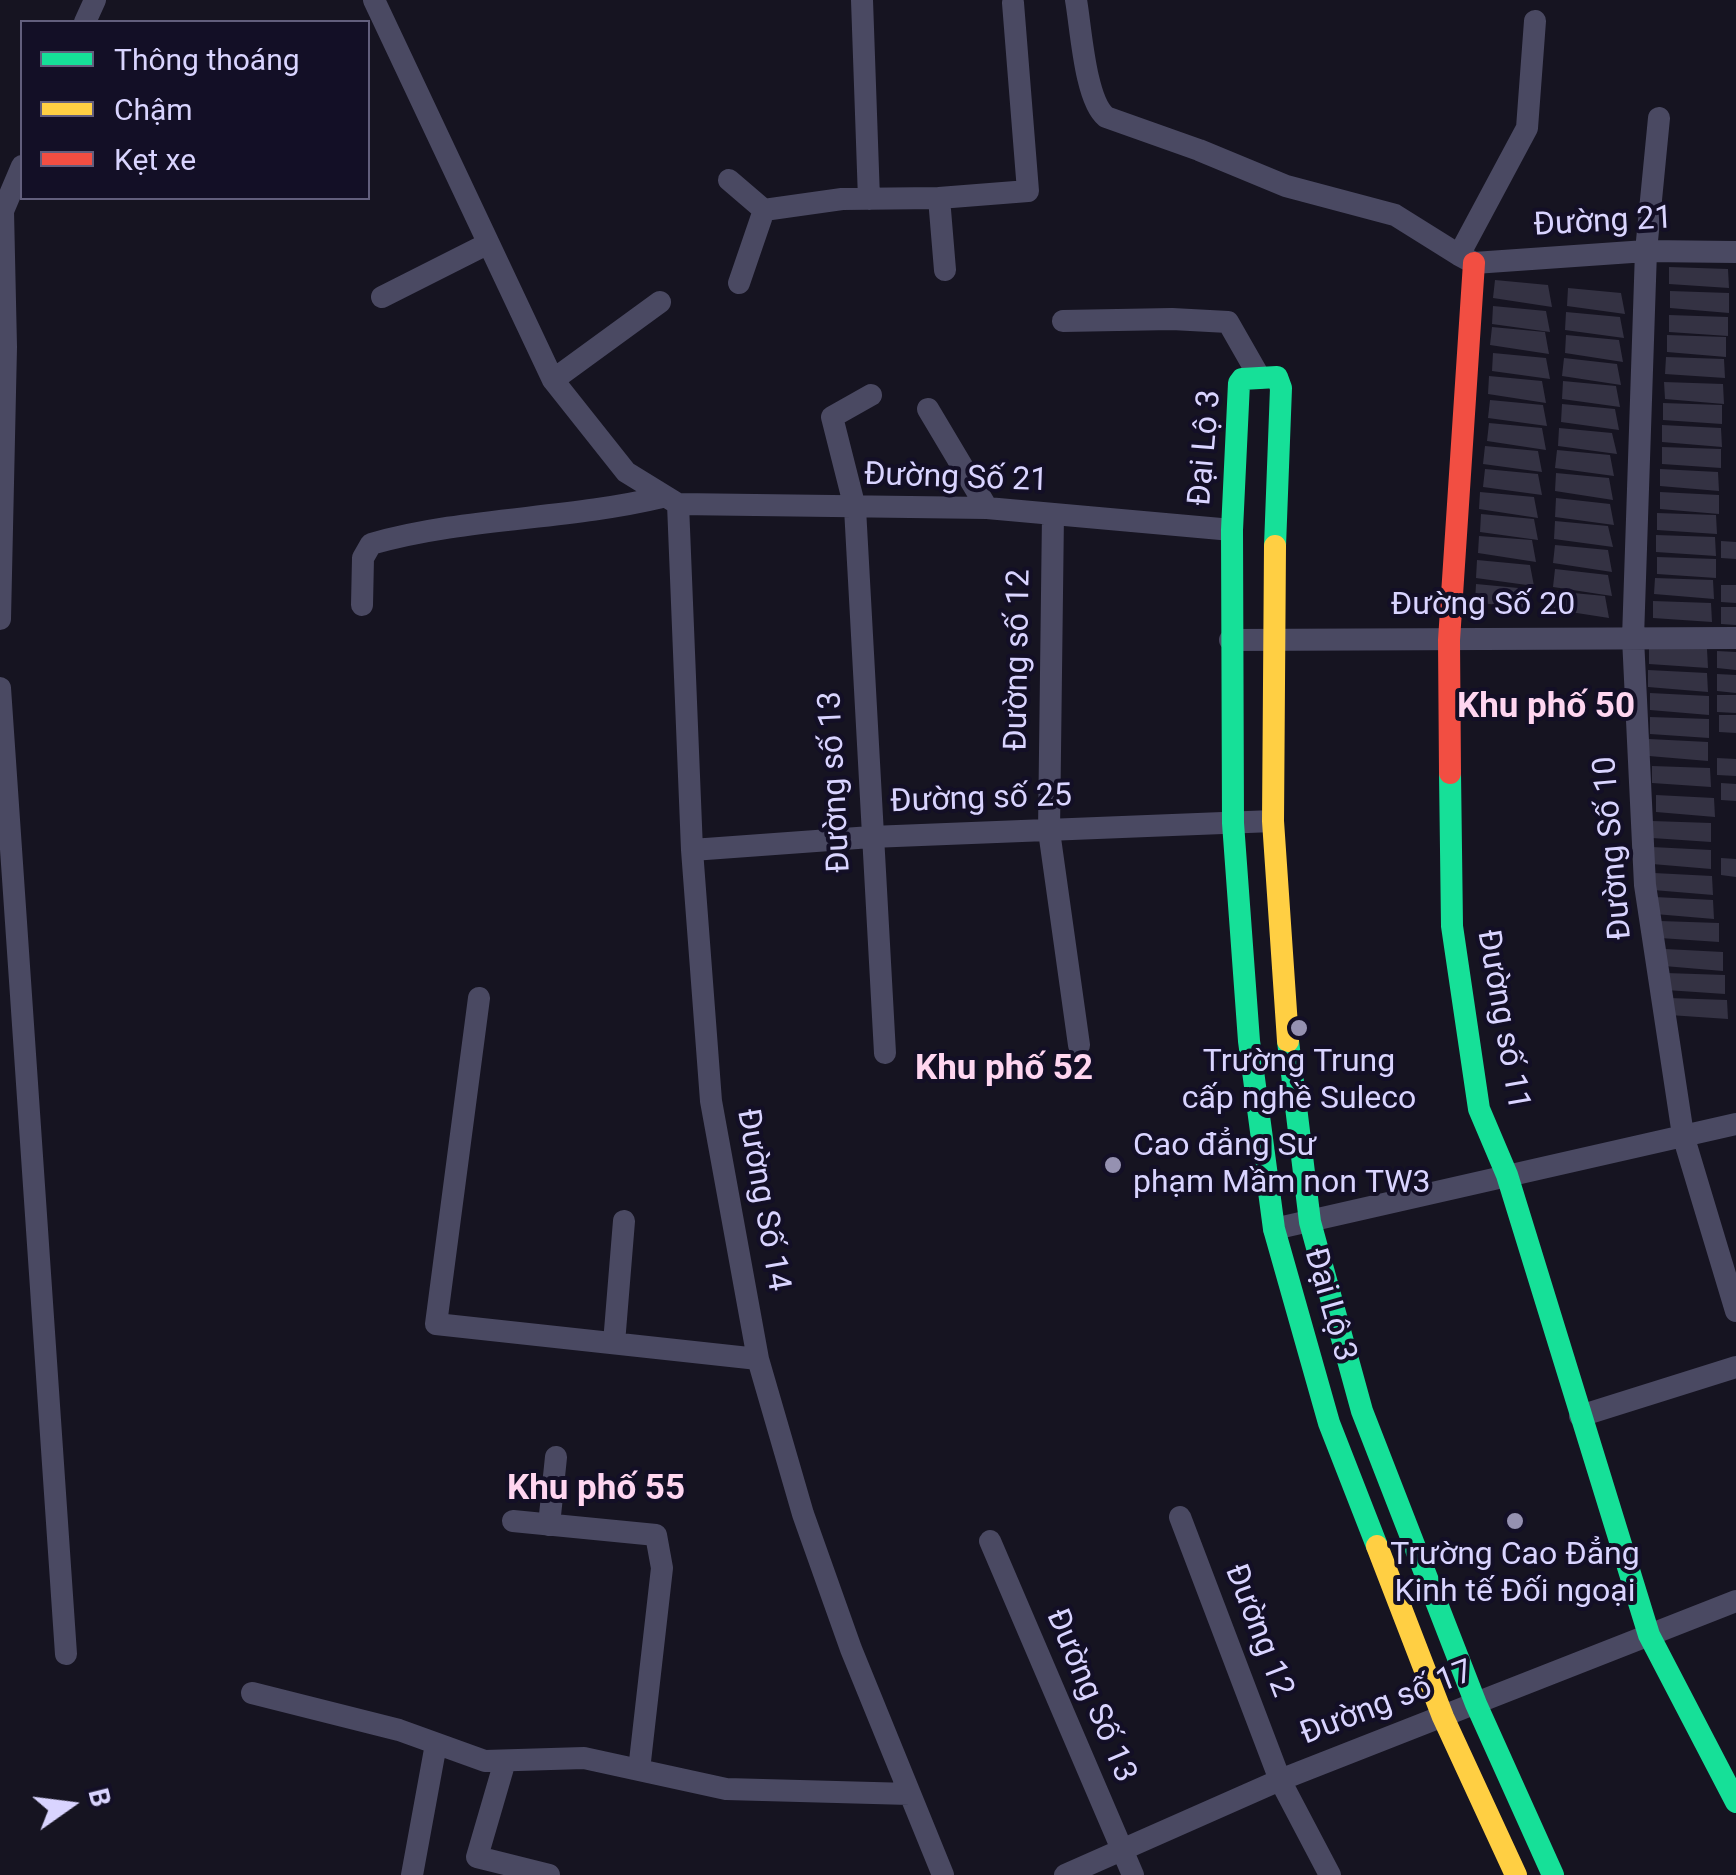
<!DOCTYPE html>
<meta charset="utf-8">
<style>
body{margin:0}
#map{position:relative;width:1736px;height:1875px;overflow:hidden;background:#161421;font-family:Roboto,sans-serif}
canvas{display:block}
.legend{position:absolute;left:20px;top:20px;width:350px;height:180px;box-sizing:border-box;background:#130f26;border:2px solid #625e7d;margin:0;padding:12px 18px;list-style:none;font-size:30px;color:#d9d4ff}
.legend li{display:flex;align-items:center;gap:20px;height:50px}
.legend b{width:50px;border:2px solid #625e7d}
.north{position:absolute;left:20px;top:1755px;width:100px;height:100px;-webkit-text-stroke:8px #130f26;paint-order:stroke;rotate:76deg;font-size:28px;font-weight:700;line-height:40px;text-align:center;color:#d9d4ff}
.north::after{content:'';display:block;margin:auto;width:35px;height:45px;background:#d9d4ff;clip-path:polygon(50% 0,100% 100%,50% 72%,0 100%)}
</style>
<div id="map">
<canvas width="1736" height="1875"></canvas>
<ul class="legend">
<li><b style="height:12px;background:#16e098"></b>Thông thoáng</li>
<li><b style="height:12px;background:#ffcf43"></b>Chậm</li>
<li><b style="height:12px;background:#f24e42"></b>Kẹt xe</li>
</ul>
<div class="north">B</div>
</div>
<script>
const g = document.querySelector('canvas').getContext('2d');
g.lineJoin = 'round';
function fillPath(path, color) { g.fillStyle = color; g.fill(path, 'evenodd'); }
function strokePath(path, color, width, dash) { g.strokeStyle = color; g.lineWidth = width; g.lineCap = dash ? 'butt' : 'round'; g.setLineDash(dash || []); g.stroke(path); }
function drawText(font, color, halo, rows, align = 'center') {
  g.font = font + ' Roboto,sans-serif'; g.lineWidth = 8; g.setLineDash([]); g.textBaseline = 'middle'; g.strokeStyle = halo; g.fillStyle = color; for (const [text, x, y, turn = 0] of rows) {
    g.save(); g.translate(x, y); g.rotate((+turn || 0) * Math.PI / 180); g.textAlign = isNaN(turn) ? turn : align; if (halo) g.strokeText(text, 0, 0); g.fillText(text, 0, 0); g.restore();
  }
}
const building = new Path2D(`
 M 1669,267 L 1728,269 L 1729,288 L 1669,284 Z
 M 1495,280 L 1548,285 L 1552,307 L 1493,298 Z
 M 1568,288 L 1621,293 L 1625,314 L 1567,306 Z
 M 1670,291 L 1729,293 L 1729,313 L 1670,308 Z
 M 1493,306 L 1546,311 L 1550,332 L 1492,324 Z
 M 1566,312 L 1620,317 L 1624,338 L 1565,330 Z
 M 1669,315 L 1728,317 L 1728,336 L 1669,332 Z
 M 1492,327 L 1545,332 L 1549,354 L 1490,345 Z
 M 1566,335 L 1619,340 L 1623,362 L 1565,353 Z
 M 1667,335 L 1726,337 L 1726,357 L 1667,352 Z
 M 1493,353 L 1546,358 L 1550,379 L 1492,371 Z
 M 1666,357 L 1724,359 L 1725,378 L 1665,374 Z
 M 1564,358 L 1617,364 L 1621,385 L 1562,376 Z
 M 1489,376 L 1542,381 L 1546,403 L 1488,394 Z
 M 1563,381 L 1616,386 L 1620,407 L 1562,399 Z
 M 1664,382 L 1723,384 L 1724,404 L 1665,399 Z
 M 1490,400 L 1543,405 L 1547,426 L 1488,418 Z
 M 1663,403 L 1722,405 L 1722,424 L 1663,420 Z
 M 1562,404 L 1615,409 L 1619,430 L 1561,422 Z
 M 1489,423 L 1542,428 L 1546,450 L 1487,441 Z
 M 1662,425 L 1721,428 L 1722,447 L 1662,442 Z
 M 1559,428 L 1612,433 L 1617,454 L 1558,446 Z
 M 1485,446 L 1538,451 L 1542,472 L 1483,464 Z
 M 1662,447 L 1721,449 L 1721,468 L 1662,464 Z
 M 1557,450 L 1610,455 L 1614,476 L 1555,468 Z
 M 1485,469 L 1538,474 L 1542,495 L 1483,487 Z
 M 1660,469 L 1718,472 L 1719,491 L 1660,486 Z
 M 1556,473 L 1609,478 L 1613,500 L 1555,491 Z
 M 1480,492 L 1534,497 L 1538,518 L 1479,509 Z
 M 1660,492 L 1719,495 L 1719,514 L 1660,509 Z
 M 1556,498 L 1610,504 L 1614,525 L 1555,517 Z
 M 1657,513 L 1716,515 L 1717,534 L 1657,530 Z
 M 1481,514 L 1534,519 L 1538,540 L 1480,532 Z
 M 1555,521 L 1608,526 L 1613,547 L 1554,539 Z
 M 1656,535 L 1715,537 L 1716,556 L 1656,552 Z
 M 1479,536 L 1532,540 L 1536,562 L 1478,553 Z
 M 1721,541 L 1736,542 L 1736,559 L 1721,558 Z
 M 1555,545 L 1608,550 L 1612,572 L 1553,563 Z
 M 1657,557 L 1716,559 L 1716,578 L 1657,574 Z
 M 1477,560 L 1530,565 L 1534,586 L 1476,578 Z
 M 1555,569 L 1608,575 L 1612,596 L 1553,587 Z
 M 1655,578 L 1713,580 L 1714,599 L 1654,594 Z
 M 1476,584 L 1529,589 L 1533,610 L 1475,602 Z
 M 1721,585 L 1736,585 L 1736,603 L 1721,602 Z
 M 1552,591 L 1605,596 L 1609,618 L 1551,609 Z
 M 1653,601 L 1711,603 L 1712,622 L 1653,618 Z
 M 1721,607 L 1736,607 L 1736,625 L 1721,624 Z
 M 1649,647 L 1707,649 L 1708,668 L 1649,664 Z
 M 1717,651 L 1736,652 L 1736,670 L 1717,668 Z
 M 1648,670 L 1707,673 L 1708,692 L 1648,687 Z
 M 1717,674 L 1736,675 L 1736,693 L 1717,691 Z
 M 1650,693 L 1709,696 L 1709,715 L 1650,710 Z
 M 1717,695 L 1736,695 L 1736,713 L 1717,712 Z
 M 1719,715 L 1736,715 L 1736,733 L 1719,732 Z
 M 1650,717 L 1709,719 L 1709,738 L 1650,734 Z
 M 1649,739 L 1708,742 L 1708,761 L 1649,756 Z
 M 1717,758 L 1736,759 L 1736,776 L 1717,775 Z
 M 1652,766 L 1710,768 L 1711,787 L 1652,783 Z
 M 1721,783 L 1736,784 L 1736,801 L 1721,800 Z
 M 1656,795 L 1714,798 L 1715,817 L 1656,812 Z
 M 1652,821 L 1711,823 L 1711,842 L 1652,838 Z
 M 1652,847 L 1711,850 L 1711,869 L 1652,864 Z
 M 1721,858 L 1736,859 L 1736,877 L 1721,875 Z
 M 1654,873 L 1712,876 L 1713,895 L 1653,890 Z
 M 1655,897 L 1713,900 L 1714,919 L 1655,914 Z
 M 1660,921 L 1719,923 L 1719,942 L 1660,938 Z
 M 1665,949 L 1723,952 L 1723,971 L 1664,966 Z
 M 1666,973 L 1725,975 L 1725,994 L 1666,990 Z
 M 1669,998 L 1727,1000 L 1728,1019 L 1669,1015 Z`);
const street = new Path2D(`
 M 374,0 L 553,380 L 626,472 L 678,504 L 987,508 L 1232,530
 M 862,0 L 869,199
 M 1076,0 C 1081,28 1085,100 1106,117 L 1199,150 L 1286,186 L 1395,215 L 1459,255
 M 1535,21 L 1527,128 L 1459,255 L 1474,263 L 1646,251 L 1736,252
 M 85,22 L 95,0
 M 1659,118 L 1646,251 L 1633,638 L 1645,885 L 1683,1135 L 1736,1311
 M 729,180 L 764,210 L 842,199 L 939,198 L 1028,191 L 1013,3
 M 939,198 L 945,270
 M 739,283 L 764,210
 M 382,297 L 487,244
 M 1063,321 L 1172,319 L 1228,322 L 1260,378
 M 553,380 L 660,302
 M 871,395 L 832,417 L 855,508 L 885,1053
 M 928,409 L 987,508
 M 678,504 L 692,850 L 711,1101 L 758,1359 L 803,1514 L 851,1649 L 943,1875
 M 1053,514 L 1049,831 L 1079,1045
 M 362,605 L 363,558 L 371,544 C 466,517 566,520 662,497
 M 0,619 L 6,347 L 3,211 L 22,166
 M 1230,640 L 1736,638
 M 0,688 L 66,1654
 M 692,850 L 871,837 L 1273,821
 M 479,998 L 436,1324 L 758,1359
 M 1274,1229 L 1736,1124
 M 614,1343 L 624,1221
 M 1580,1416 L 1736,1367
 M 1180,1517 L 1280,1780 L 1330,1875
 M 513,1521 L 656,1535 L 662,1568 L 639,1770
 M 549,1525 L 556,1457
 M 990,1541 L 1133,1875
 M 252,1693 L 399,1730 L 485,1761 L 584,1758 L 726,1789 L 910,1794
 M 505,1761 L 477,1857 L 549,1875
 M 412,1875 L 436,1744
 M 1065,1875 L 1280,1780 L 1736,1601`);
const fast = new Path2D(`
 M 1275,546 L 1281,388 L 1277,377 L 1242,379 L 1239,383 L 1232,530 L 1233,823 L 1249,1041 L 1274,1229 L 1329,1423 L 1377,1546
 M 1450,773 L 1452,926 L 1479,1109 L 1507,1175 L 1649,1635 L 1736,1802
 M 1288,1041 L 1310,1222 L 1362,1411 L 1476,1704 L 1553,1875`);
const slow = new Path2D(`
 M 1275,546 L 1273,821 L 1288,1041
 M 1377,1546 L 1443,1717 L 1516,1875`);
const jam = new Path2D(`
 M 1450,773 L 1449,640 L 1474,263`);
const markers = [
 [1299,1028,10,"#9591b1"],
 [1113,1165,10,"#9591b1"],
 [1515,1521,10,"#9591b1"]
];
const streetNames = [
 ["Đường 21",1603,223,-3],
 ["Đại Lộ 3",1206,448,-85],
 ["Đường Số 21",956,479,2],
 ["Đường Số 20",1483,606],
 ["Đường số 12",1019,660,-89],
 ["Đường số 13",836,782,-93],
 ["Đường số 25",981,800,-2],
 ["Đường Số 10",1614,848,-95],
 ["Đường số 11",1502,1020,80],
 ["Đường Số 14",762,1200,80],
 ["Đại Lộ 3",1329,1305,74],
 ["Đường 12",1258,1631,69],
 ["Đường Số 13",1090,1696,67],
 ["Đường số 17",1387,1704,-21]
];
const poiNames = [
 ["Trường Trung",1299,1063],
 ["cấp nghề Suleco",1299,1100],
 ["Cao đẳng Sư",1133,1147,"left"],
 ["phạm Mầm non TW3",1133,1184,"left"],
 ["Trường Cao Đẳng",1515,1556],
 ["Kinh tế Đối ngoại",1515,1593]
];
const neighbourhoodNames = [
 ["Khu phố 50",1546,708],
 ["Khu phố 52",1004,1070],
 ["Khu phố 55",596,1490]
];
fillPath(building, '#343243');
strokePath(street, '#4a4962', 22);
strokePath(fast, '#16e098', 22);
strokePath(slow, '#ffcf43', 22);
strokePath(jam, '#f24e42', 22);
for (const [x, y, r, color] of markers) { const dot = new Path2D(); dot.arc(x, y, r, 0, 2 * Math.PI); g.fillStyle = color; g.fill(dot); strokePath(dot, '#130f26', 4); }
drawText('32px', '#d9d4ff', '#130f26', streetNames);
drawText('32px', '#d9d4ff', '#130f26', poiNames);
drawText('bold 35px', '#ffd6f0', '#130f26', neighbourhoodNames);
</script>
